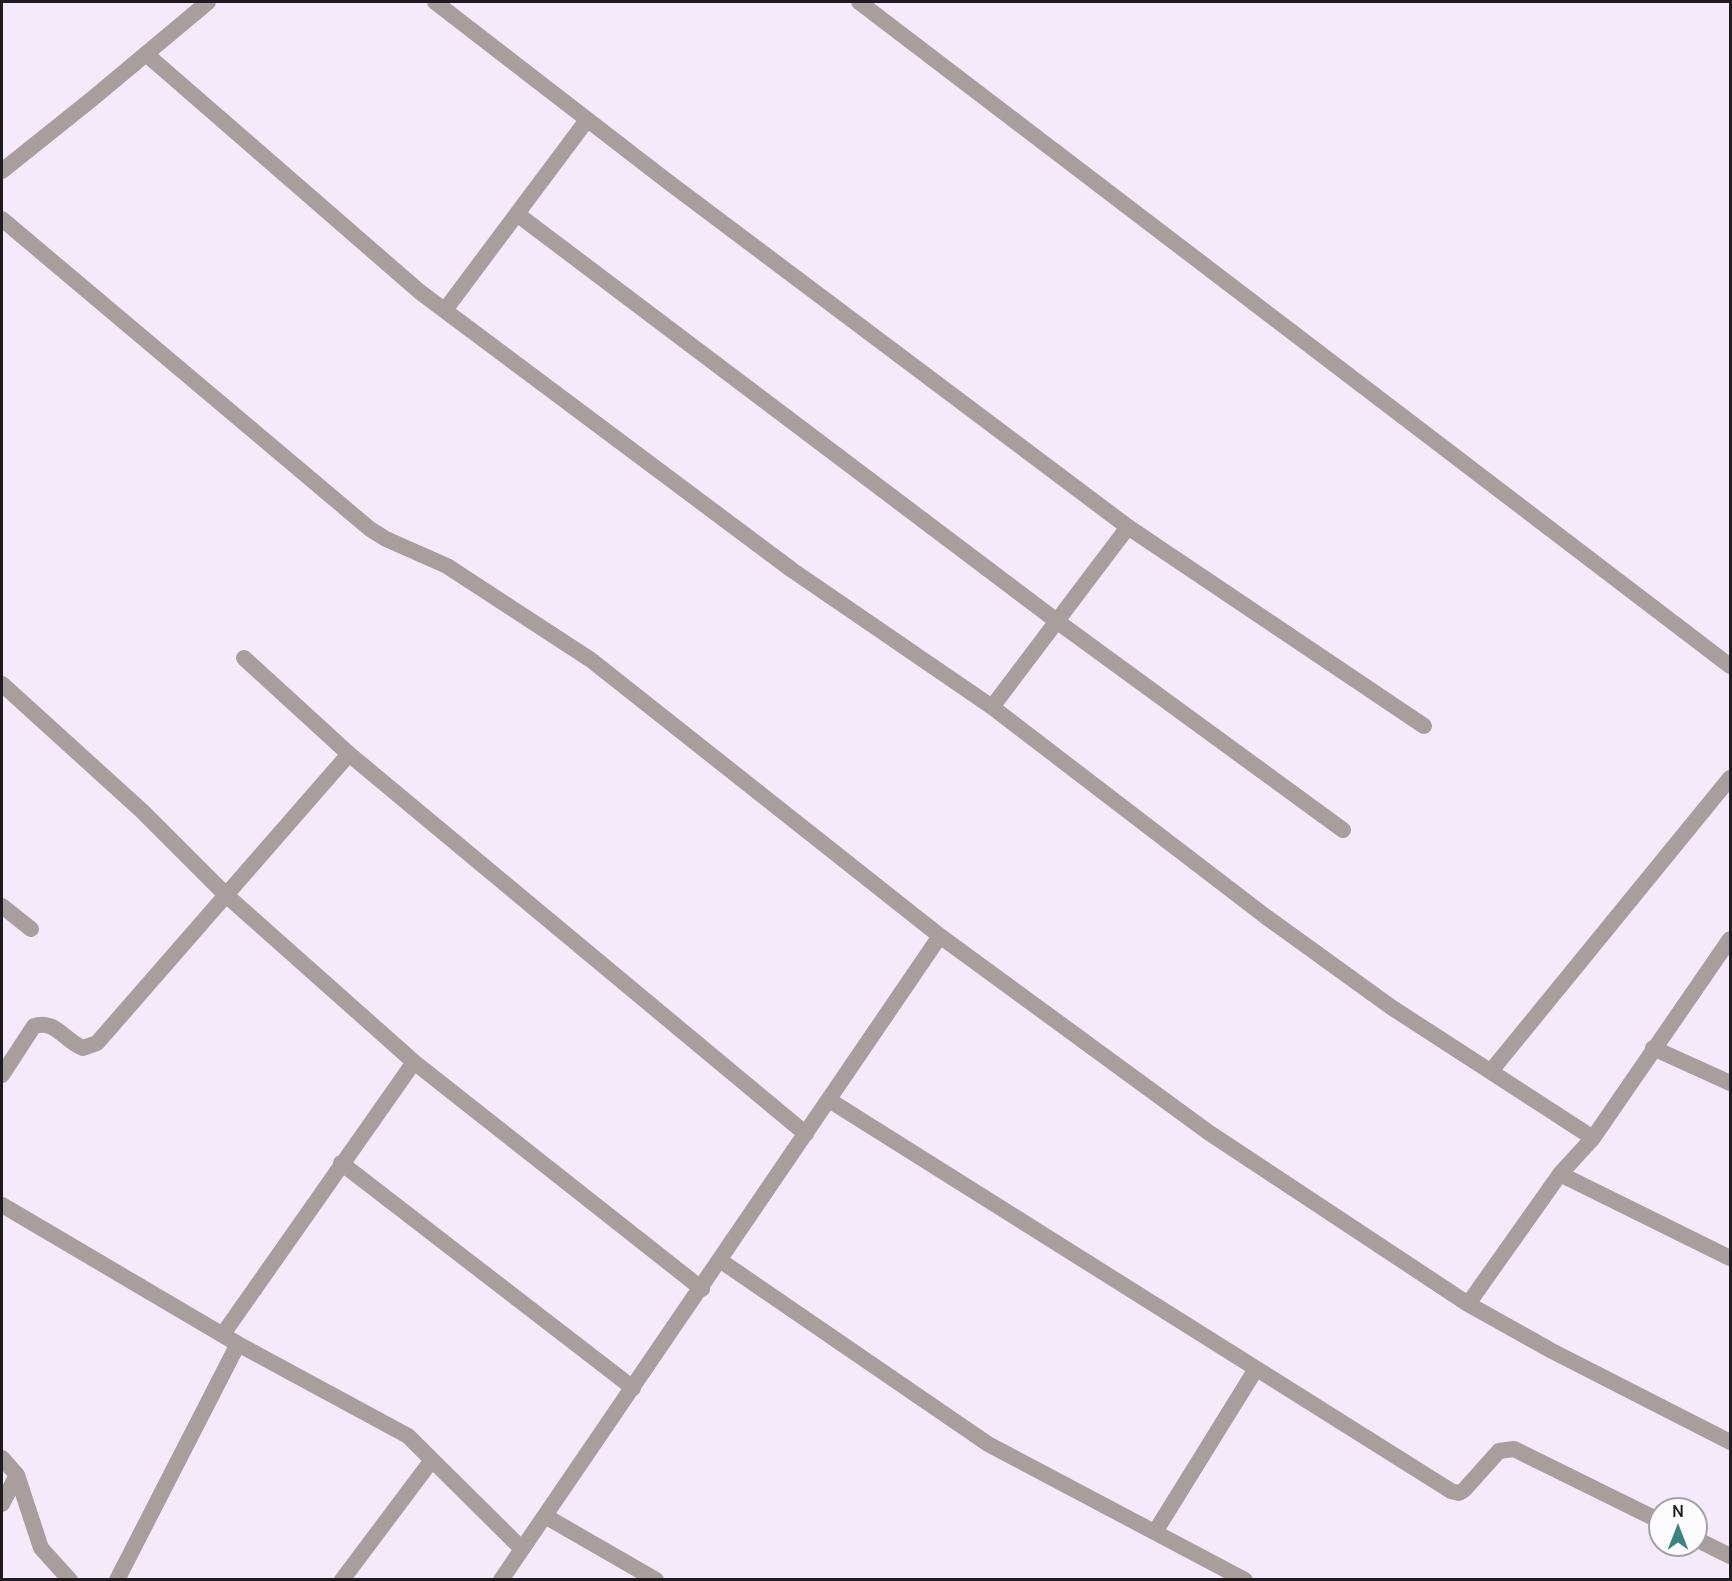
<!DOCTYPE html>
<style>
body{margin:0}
#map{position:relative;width:1732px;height:1581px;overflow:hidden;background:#f5eaf9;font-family:Manrope,sans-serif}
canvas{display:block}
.frame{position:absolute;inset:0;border:3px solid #1f1b20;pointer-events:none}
.north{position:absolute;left:1648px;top:1497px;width:60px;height:60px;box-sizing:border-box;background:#fdfbfe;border:2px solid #a4a1a5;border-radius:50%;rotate:0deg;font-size:16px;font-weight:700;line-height:24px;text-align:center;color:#1f1b20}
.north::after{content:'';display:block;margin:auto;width:21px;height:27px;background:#3c8380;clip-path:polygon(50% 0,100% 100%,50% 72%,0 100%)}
</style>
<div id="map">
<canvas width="1732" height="1581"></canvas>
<div class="frame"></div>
<div class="north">N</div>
</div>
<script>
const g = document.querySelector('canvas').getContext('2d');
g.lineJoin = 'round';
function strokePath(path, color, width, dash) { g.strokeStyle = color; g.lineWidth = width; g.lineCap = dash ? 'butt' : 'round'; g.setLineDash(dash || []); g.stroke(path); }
const minor = new Path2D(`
 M 435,2 L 667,181 L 1128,527 L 1424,726
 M 859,2 L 1730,666
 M 146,54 L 420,292 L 792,570 L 992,707 L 1265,916 L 1391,1007 L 1593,1138
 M 517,214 L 1058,622 L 1343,830
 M 2,219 L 370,529 L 386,539 L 447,566 L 591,660 L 940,936 L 1208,1132 L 1468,1304 L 1552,1351 L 1730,1442
 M 445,310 L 587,120
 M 244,658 L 349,754 L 806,1134
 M 2,684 L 142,811 L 226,895 L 414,1062 L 702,1289
 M 992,707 L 1128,527
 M 2,906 L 31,929
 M 1653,1048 L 1730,1083
 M 1491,1071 L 1730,778
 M 2,1075 L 34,1026 C 56,1019 64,1041 83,1048 L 97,1043 L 349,754
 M 829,1100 L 1451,1491 L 1459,1493 L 1464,1490 L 1499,1451 L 1514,1449 L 1660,1521
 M 341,1163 L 633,1388
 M 1560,1174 L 1730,1258
 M 2,1205 L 238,1344 L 408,1436 L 522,1549
 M 721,1261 L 988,1444 L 1245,1580
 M 1468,1304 L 1560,1174 L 1593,1138 L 1730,939
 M 223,1334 L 414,1062
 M 2,1458 L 17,1475 L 41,1548 L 70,1580
 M 2,1504 L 17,1475
 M 545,1516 L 656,1580
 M 1155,1532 L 1256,1369
 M 1696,1539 L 1730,1556
 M 117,1580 L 238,1344
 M 342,1580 L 432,1460
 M 501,1580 L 940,936`);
const tertiary = new Path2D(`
 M 2,171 L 92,99 L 208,2`);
strokePath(minor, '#a89f9d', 16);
strokePath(tertiary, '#a89f9d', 16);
</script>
